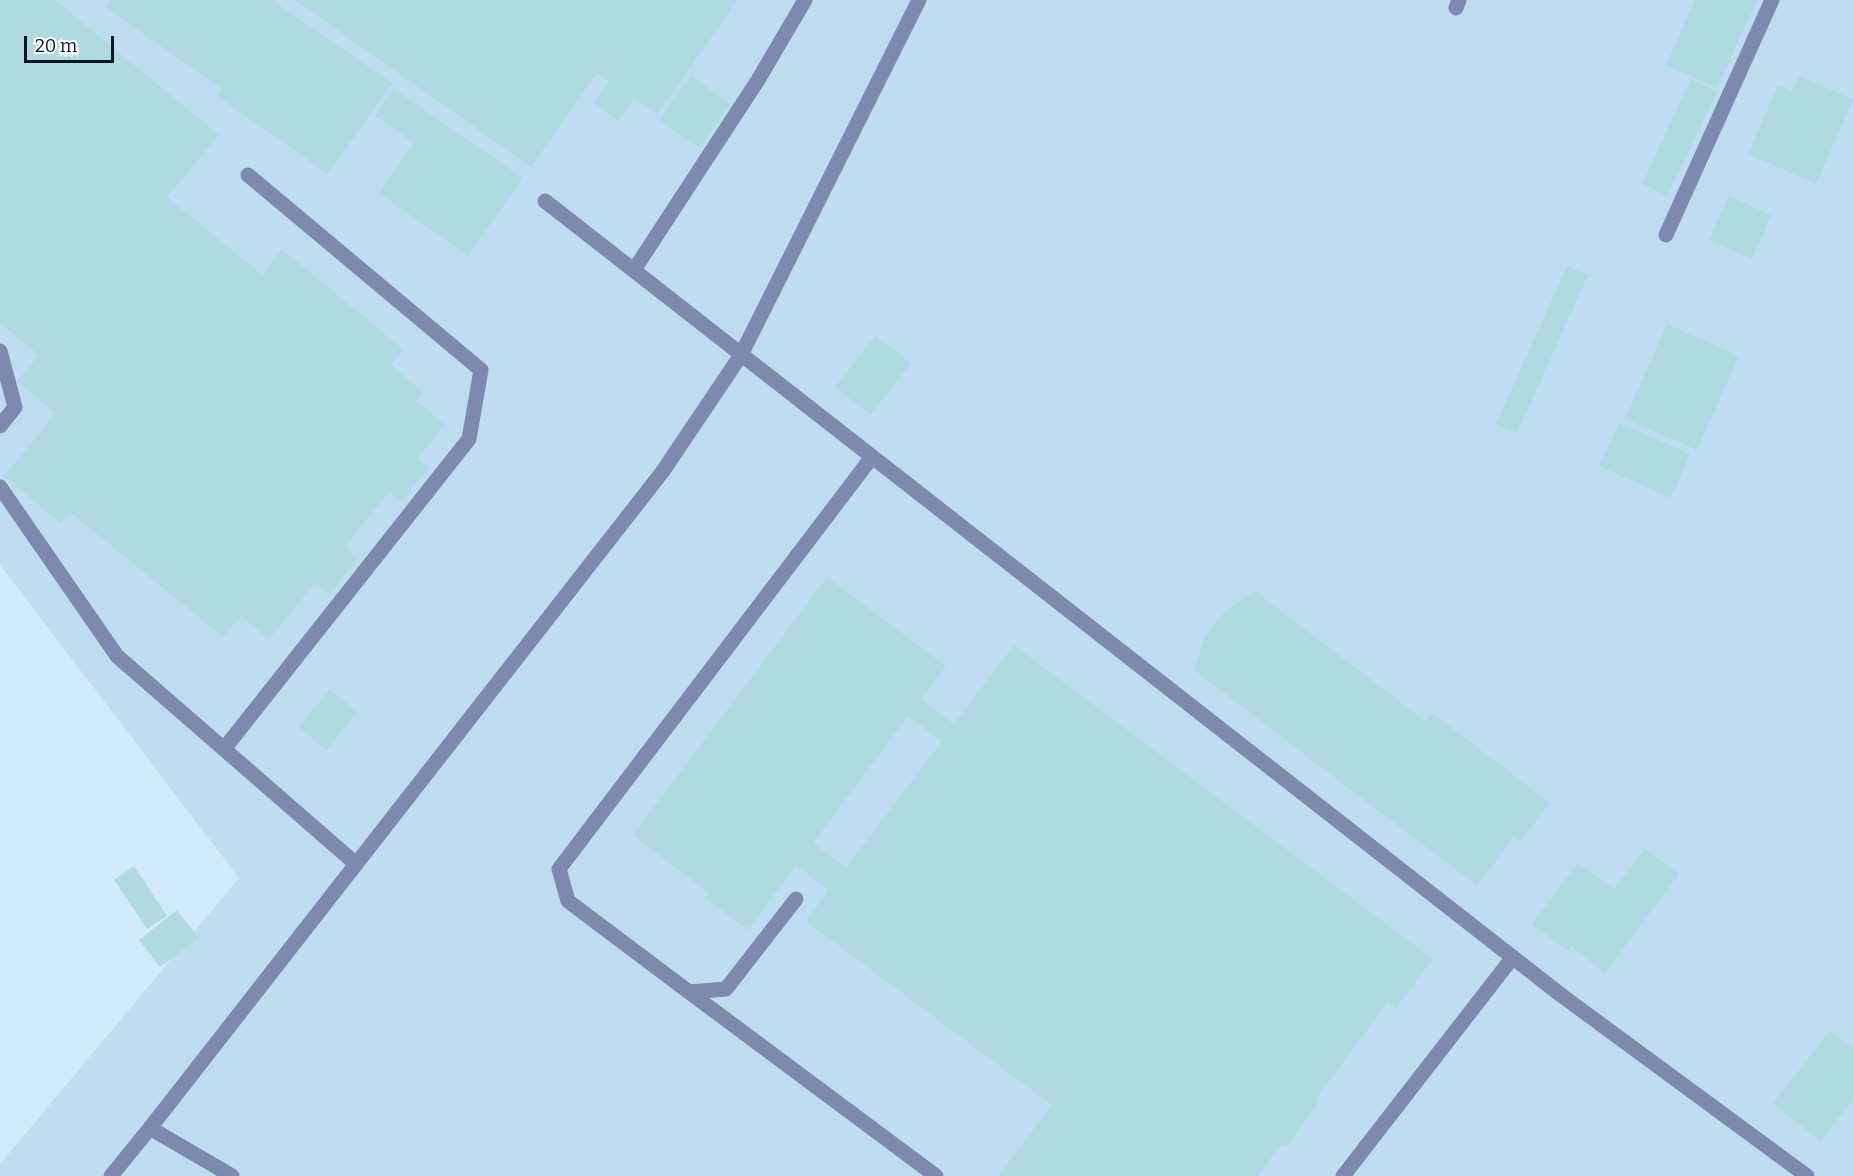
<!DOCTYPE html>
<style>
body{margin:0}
#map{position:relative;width:1853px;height:1176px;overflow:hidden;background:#d1ebfd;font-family:Bitter,serif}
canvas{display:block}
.scale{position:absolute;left:24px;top:36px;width:90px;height:27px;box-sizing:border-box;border:3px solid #0b171e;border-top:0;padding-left:8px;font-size:18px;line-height:21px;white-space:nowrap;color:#0b171e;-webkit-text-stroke:4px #fff;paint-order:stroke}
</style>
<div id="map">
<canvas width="1853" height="1176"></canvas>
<div class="scale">20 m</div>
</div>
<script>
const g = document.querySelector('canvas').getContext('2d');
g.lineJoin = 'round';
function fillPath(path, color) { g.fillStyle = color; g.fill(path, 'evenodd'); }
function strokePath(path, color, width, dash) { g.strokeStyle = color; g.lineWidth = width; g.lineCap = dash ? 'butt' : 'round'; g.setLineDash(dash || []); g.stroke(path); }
const built = new Path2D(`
 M 0,0 L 1853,0 L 1853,1176 L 0,1176 L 0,1164 L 239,878 L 0,565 Z`);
const building = new Path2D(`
 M 0,0 L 55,0 L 219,135 L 167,197 L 262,275 L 282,249 L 403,349 L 391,365 L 423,392 L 416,401 L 445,424 L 417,459 L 429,468 L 401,502 L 389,492 L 344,547 L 358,559 L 329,594 L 316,582 L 269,639 L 241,616 L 223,637 L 70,512 L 61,523 L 4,476 L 56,413 L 17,381 L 39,355 L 0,323 Z
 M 110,0 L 272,0 L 392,83 L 328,174 L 217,96 L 222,89 L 105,7 Z
 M 295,0 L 738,0 L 657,114 L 634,98 L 618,121 L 593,103 L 609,81 L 597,73 L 531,167 Z
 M 1695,0 L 1757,0 L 1717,88 L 1666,65 Z
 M 691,76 L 731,104 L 699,148 L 659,120 Z
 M 1799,76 L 1853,99 L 1816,184 L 1748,154 L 1778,85 L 1792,91 Z
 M 1691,79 L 1717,91 L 1667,196 L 1642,184 Z
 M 394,89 L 523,178 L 468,256 L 379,193 L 414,143 L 375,116 Z
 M 1729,196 L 1771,215 L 1752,259 L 1709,240 Z
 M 1567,266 L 1588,275 L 1517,433 L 1496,424 Z
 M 1667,324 L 1739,356 L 1697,450 L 1625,419 Z
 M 875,336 L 911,363 L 870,415 L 835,387 Z
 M 1619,423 L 1690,454 L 1671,498 L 1599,466 Z
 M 827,577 L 946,666 L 921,699 L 954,724 L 1014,645 L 1433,959 L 1396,1008 L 1388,1002 L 1316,1099 L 1319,1102 L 1286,1147 L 1282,1143 L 1258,1176 L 998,1176 L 1052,1105 L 806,921 L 829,890 L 796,865 L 748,930 L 705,898 L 709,893 L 633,835 ZM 908,716 L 942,741 L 846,868 L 813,843 Z
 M 1255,591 L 1425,721 L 1432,713 L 1550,803 L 1520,842 L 1514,837 L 1477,886 L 1194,670 L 1205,637 L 1226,610 Z
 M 330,689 L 357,712 L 326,750 L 299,727 Z
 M 1645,849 L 1679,874 L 1605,973 L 1571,946 L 1568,951 L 1532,924 L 1578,863 L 1614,889 Z
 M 134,866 L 167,916 L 147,929 L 114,880 Z
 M 177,910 L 199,938 L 160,967 L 139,940 Z
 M 1830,1031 L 1853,1049 L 1853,1100 L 1820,1141 L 1773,1103 Z`);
const lane = new Path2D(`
 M 545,201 L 1561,995 L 1807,1176
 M 634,270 L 758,80 L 805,0
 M 0,351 L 15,407 L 0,426
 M 0,487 L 117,656 L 356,864
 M 224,749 L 469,439 L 481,370 L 248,175
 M 796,899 L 726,989 L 689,992 L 568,901 L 559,869 L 872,457
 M 689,992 L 936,1176
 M 150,1128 L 232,1176
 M 1343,1176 L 1513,957`);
const street = new Path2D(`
 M 1456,8 L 1459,0
 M 1666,235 L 1772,0
 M 111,1176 L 150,1128 L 663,471 L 741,355 L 919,0`);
fillPath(built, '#beddf1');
fillPath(building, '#afdbe0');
strokePath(lane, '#7e8aad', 15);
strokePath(street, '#7e8aad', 15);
</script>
